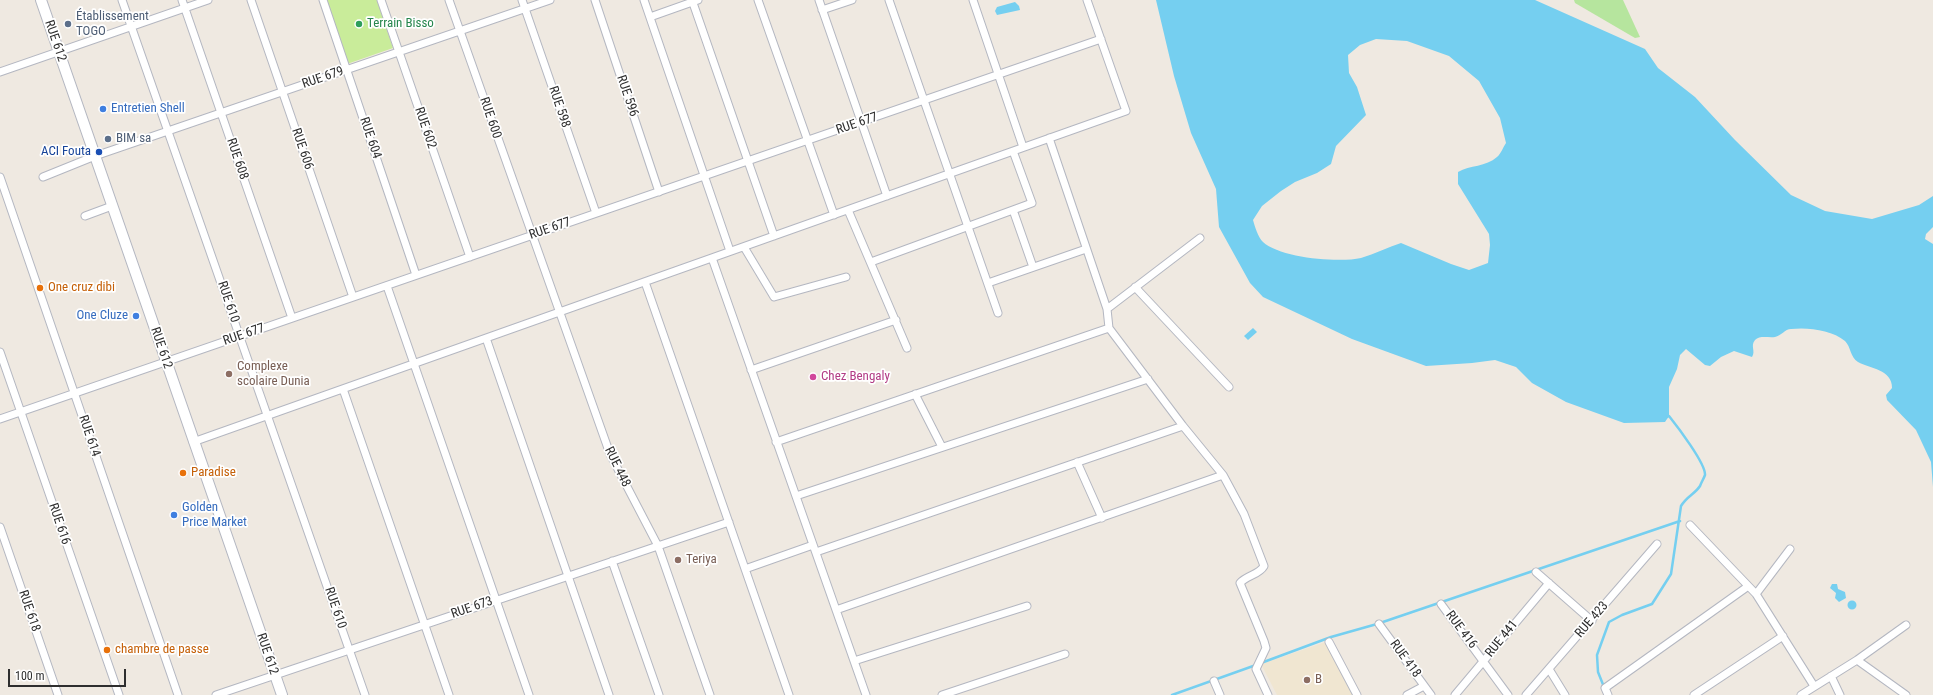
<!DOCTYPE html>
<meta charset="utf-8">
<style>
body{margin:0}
#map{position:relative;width:1933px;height:695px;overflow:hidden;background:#efe9e1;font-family:"Roboto Condensed",sans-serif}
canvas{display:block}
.scale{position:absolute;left:8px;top:669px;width:118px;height:18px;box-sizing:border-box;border:2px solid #2e2e2e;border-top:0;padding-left:5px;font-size:12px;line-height:14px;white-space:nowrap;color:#2e2e2e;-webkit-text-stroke:3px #fff;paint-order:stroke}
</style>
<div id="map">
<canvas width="1933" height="695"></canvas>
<div class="scale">100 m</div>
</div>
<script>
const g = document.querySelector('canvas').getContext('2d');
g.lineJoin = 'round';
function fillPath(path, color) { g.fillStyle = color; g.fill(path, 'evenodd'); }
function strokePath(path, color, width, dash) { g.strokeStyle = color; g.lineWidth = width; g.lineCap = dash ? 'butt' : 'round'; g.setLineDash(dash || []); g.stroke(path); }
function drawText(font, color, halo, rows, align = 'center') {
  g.font = font + ' "Roboto Condensed",sans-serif'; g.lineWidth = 3.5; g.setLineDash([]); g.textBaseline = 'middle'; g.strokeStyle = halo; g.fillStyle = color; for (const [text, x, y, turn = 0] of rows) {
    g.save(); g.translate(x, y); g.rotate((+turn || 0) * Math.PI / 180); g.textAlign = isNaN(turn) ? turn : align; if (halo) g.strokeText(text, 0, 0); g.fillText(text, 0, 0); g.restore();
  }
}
const education = new Path2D(`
 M 1326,642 L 1354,695 L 1277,695 L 1261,664 Z`);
const green = new Path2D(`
 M 1574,0 L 1623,0 L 1640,37 L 1635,38 L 1575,3 Z`);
const pitch = new Path2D(`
 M 325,0 L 377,0 L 393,48 L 347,64 Z`);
const water = new Path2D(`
 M 1156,0 L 1535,0 L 1645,49 L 1658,68 L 1695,97 L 1735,140 L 1791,195 L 1825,211 L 1872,219 L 1919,205 L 1933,196 L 1933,227 L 1926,234 L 1925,239 L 1933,244 L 1933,487 L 1931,462 L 1916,430 L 1887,400 L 1886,395 L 1892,388 C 1892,369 1870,369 1858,362 C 1850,357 1851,347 1845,341 C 1832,330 1808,327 1791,329 C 1785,329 1781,336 1775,337 C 1768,338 1760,335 1755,340 C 1750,346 1756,351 1752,357 L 1734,351 L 1721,357 L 1710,366 L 1705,365 L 1686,349 L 1680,355 L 1677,369 L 1669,387 L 1669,416 L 1665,422 L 1624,423 L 1566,402 L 1532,383 L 1516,367 L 1495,360 L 1472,363 L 1426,366 L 1352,339 L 1263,297 L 1250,283 L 1219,227 L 1216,189 L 1191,133 L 1174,76 ZM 1376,39 L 1407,41 L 1449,56 L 1479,81 L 1500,118 L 1506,143 C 1503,147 1501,154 1497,157 C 1486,167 1470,165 1458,172 L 1458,184 L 1489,234 L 1490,245 L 1488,263 L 1469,270 L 1451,264 L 1401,243 C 1388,247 1375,254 1361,258 C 1339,263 1280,258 1263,242 C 1258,237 1255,227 1253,220 L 1262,206 L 1281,191 L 1295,182 L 1317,173 L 1331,164 L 1336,146 L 1366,115 L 1357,87 L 1349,73 L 1348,55 L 1360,45 Z
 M 1015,2 L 1019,6 L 1020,10 L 997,15 L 995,11 L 997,7 Z
 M 1253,328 L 1257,332 L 1248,340 L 1244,336 Z
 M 1832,584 L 1837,584 L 1838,589 L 1845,592 L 1846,598 L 1839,602 L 1835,598 L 1836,593 L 1830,588 Z
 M1847.5 605a4.5 4.5 0 1 1 9 0a4.5 4.5 0 1 1-9 0Z`);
const stream = new Path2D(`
 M 1261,663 L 1331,637 L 1377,624 L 1680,521
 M 1604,687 L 1598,672 L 1597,655 L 1609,622 L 1622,615 L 1652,604 L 1671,574 L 1681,506 C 1687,496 1695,494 1700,486 C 1701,483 1704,478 1705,475 C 1706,464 1677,426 1669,416 L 1667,417
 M 1172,695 L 1256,665`);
const street = new Path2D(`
 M 122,0 L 365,695
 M 182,0 L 292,318
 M 251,0 L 353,297
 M 323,0 L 416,275
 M 381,0 L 470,257
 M 449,0 L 610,454 L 658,546 L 710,695
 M 522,0 L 596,213
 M 595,0 L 659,192
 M 644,0 L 730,251
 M 692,0 L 774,236
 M 758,0 L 834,215
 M 819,0 L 887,196
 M 889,0 L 998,313
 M 973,0 L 1023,147
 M 822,10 L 852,0
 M 650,17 L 698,0
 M 0,72 L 208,0
 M 1049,138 L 1107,309 L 1109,328 L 1183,426 L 1223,475 L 1244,514 L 1264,566 C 1259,575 1247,575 1240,583 L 1264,641 L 1266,648 L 1256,669 L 1268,695
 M 0,177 L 178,695
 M 43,177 L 95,156 L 550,0
 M 848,210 L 907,348
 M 1013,210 L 1033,267
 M 85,216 L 112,206
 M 744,247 L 774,297 L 846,277
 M 712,258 L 866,695
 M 871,262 L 1032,203 L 1013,151
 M 645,282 L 789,695
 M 988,283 L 1086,249
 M 387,286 L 529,695
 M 1135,287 L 1229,387
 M 1107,309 L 1200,238
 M 486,338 L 609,695
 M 0,352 L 119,695
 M 751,370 L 896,320
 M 343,389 L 449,695
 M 915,394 L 942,447
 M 0,419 L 1101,39
 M 193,442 L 1126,111 L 1087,0
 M 776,442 L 1109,328
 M 1077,462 L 1102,518
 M 796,496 L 1148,379
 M 1690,525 L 1756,594 L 1814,686
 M 0,527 L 58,695
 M 816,552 L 1183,426
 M 612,561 L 659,695
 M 745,569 L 813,545
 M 1536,572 L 1592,621
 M 1756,594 L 1790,549
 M 1441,604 L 1508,695
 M 836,610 L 1223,475
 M 1379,624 L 1431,695
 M 1329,642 L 1357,695
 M 1857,660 L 1906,695
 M 854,661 L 1027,606
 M 1549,669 L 1565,695
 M 1831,676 L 1840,695
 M 1214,681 L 1220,695
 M 216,695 L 729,522
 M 942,695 L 1065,654
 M 1407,695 L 1424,686
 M 1455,695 L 1549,583
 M 1526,695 L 1657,544
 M 1608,695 L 1605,688 L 1747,587
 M 1694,695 L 1783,636
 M 1801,695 L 1857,660 L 1906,625`);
const secondary = new Path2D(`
 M 41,0 L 282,695`);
const markers = [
 [68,24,4,"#5c6f8a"],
 [359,24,4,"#2e9e5b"],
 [103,109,4,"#3f7fe0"],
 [108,139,4,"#5c6f8a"],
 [99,152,4,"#1a4fb4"],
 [40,288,4,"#e8710a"],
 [136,316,4,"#3f7fe0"],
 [229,374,4,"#8d6e63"],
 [813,377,4,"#d1479c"],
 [183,473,4,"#e8710a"],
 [174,515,4,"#3f7fe0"],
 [678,560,4,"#8d6e63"],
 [107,650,4,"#e8710a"],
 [1307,680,4,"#8d6e63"]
];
const serviceNames = [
 ["Établissement",76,17],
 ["TOGO",76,32],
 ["BIM sa",116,139]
];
const leisureNames = [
 ["Terrain Bisso",367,24]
];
const streetNames = [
 ["RUE 612",55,41,71],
 ["RUE 679",323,78,-19],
 ["RUE 596",627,96,71],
 ["RUE 598",559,107,71],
 ["RUE 600",490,118,71],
 ["RUE 677",857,124,-19],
 ["RUE 602",425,128,71],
 ["RUE 604",370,138,71],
 ["RUE 606",302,149,71],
 ["RUE 608",237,159,71],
 ["RUE 677",550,229,-19],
 ["RUE 610",228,302,71],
 ["RUE 677",244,335,-19],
 ["RUE 612",161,348,71],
 ["RUE 614",89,436,71],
 ["RUE 448",617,467,64],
 ["RUE 616",59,524,71],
 ["RUE 610",335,608,71],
 ["RUE 673",472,608,-19],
 ["RUE 618",29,611,71],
 ["RUE 423",1592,620,-49],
 ["RUE 416",1461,630,53],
 ["RUE 441",1502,639,-51],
 ["RUE 612",267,654,71],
 ["RUE 418",1405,659,54]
];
const shopNames = [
 ["Entretien Shell",111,109],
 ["One Cluze",128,316,"right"],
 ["Golden",182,508],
 ["Price Market",182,523]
];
const transitNames = [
 ["ACI Fouta",91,152]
];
const foodNames = [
 ["One cruz dibi",48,288],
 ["Paradise",191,473],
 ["chambre de passe",115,650]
];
const educationNames = [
 ["Complexe",237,367],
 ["scolaire Dunia",237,382],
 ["Teriya",686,560],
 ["B",1315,680]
];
const hotelNames = [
 ["Chez Bengaly",821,377]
];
fillPath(education, '#f0e6d1');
fillPath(green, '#b6e59e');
fillPath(pitch, '#c9ec9a');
fillPath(water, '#75cff0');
strokePath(stream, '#75cff0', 2.5);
strokePath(street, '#b4b7c1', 9);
strokePath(secondary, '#b4b7c1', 12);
strokePath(street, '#fff', 7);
strokePath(secondary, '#fff', 10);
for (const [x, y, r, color] of markers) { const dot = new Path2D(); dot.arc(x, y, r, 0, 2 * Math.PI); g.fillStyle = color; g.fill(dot); strokePath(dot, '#fff', 1.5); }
drawText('13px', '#4e5e75', '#fff', serviceNames, 'left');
drawText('13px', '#27864d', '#fff', leisureNames, 'left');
drawText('13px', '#2e2e2e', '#fff', streetNames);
drawText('13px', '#366cbe', '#fff', shopNames, 'left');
drawText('13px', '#164399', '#fff', transitNames, 'right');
drawText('13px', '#c56008', '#fff', foodNames, 'left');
drawText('13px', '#785e54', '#fff', educationNames, 'left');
drawText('13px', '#b23c85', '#fff', hotelNames, 'left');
</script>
